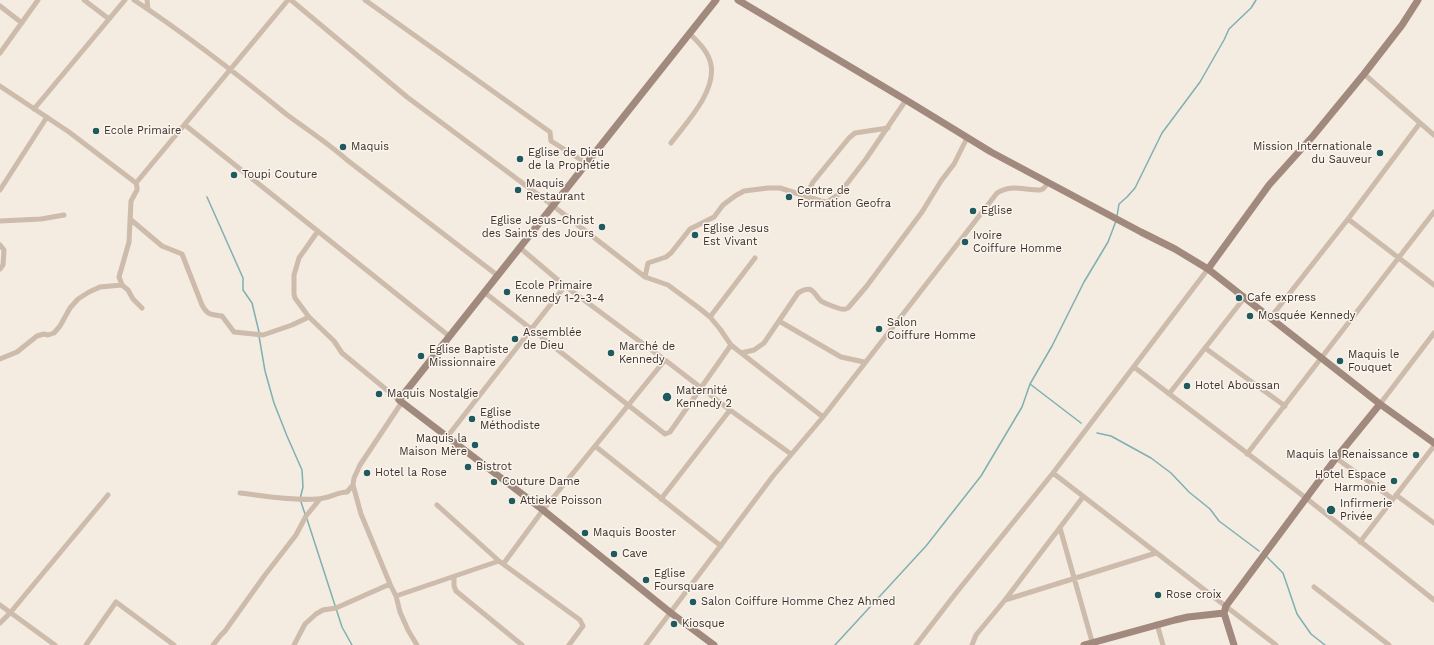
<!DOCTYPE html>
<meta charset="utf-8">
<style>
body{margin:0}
canvas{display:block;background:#f4ebe1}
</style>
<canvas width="1434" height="645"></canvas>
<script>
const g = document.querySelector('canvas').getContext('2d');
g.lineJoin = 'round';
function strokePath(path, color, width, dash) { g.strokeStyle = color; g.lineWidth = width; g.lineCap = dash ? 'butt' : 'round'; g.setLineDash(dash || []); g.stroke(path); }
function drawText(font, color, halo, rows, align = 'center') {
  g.font = font + ' "Work Sans",sans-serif'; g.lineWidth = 3; g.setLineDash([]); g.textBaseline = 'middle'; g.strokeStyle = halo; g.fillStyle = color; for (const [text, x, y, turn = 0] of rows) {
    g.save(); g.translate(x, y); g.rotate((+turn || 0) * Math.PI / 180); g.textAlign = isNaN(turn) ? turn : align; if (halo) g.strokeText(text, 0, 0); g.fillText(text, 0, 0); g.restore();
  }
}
const stream = new Path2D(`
 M 207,197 L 243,278 L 243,290 L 252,303 L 259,332
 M 1117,216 L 1119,204 L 1127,197 L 1135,188 L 1162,133 L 1200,82 L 1224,40 L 1229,29 L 1251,8 L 1256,0
 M 259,336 L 265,371 L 274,403 L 287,436 L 302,470 L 303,487 L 300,499 L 305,514
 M 1030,384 L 1081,423
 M 1097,433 L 1111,436 L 1151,458 L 1171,473 L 1189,492 L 1210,509 L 1219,521 L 1259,551
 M 307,519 L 342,627 L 352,645
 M 1267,557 L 1283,573 L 1297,614 L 1311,634 L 1325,645
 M 835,645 L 926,546 L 981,476 L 1022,407 L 1030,384 L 1052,346 L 1084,282 L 1108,242 L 1116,221`);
const street = new Path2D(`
 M 84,0 L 109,19
 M 134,0 C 187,35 237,74 286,114 C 306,129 328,143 347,160 L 497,275
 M 147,0 L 148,9
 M 291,0 L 407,97 L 552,205 L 645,277 L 668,285 L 699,308 L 710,317 L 720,329 L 731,345 L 823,417
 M 365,0 L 550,132 L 551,141 L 586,163
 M 0,6 L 22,23
 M 0,53 L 38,0
 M 1364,74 L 1434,135
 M 0,86 L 69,132 L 136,183 L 137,187 L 137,190 L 131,201 L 129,242 L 119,277 L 122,285 L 128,290 L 133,299 L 142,308
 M 34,109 L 125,0
 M 185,125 L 449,336
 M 671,143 C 686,123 716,92 711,65 C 709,52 698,42 689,33
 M 136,183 L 288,0
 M 0,190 L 47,117
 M 808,197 L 810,188 L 813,182 L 849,138 L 855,133 L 888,128
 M 130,219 L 162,246 L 182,254 L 202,305 C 208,316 211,314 222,316 L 234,332 L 263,335 L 292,325 L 309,317
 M 1348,219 L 1434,285
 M 0,221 L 41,219 L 64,215
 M 318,231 L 299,258 L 294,275 L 294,294 L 295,298 L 309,317 L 334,341 L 342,353 L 399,400
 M 0,245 L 4,250 L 3,265 L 0,269
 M 519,247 L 565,286 L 665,360 L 730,410 L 791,454
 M 645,277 L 648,263 L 666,257 L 671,253 L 690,229 L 714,217 L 723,205 L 735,196 L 744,191 L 768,188 L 780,188 L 821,201 L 827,202 L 839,194 L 866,159 L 906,100
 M 484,292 L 665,434 L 670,432 L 731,345
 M 710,317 L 755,258
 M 1271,317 L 1348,219 L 1420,123
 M 779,321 L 841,357 L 864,362
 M 1205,348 L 1285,406
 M 741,353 L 754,350 L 764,343 L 798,293 C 813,284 813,293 821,301 C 824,303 839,309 842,309 C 845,310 845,309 848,308 L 866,287 L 922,212 L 941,181 L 954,164 L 967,138
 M 0,359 L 17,352 L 37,336 L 44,334 L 48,335 L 54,333 L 60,326 L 70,308 L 78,299 L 89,292 L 100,287 L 122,285
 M 1134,367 L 1306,498 L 1434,600
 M 1169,394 L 1245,297
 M 402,402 L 360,465 L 354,478 L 353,485 L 361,514 L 390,584 L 396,596 L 400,612 L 408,630 L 417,645
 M 1380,404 L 1434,333
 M 447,437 L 565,286
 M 595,446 L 721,546
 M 1247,454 L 1434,212
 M 1336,458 L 1393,499
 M 1053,473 L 1276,645
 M 240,493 C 265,496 292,501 317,499 C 328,499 337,492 347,492 L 353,485
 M 1396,495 L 1434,523
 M 661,499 L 730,410
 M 437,505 L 499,561 L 580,620 L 583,626 L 569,645
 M 1060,528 L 1093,645
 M 1360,542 L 1434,446
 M 504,563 L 543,510 L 665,360
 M 454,577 L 454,586 L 456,591 L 522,645
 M 1314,587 L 1389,645
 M 396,596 L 499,561
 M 1005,600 L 1156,553
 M 0,605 L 55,645
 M 0,623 L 10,613 L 108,495
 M 1157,624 L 1163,645
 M 86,645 L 116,602 L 174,645
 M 213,645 L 221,635 L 225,631 L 265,575 L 296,535 L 306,516 L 320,499
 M 294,645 L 305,624 L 316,614 L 323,610 L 336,608 L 390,584
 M 646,645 L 773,476 L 823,417 L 997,193 C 1010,184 1024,190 1040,190 L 1043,189 L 1048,183
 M 916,645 L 956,593 L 1053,473 L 1208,269
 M 972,645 L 976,635 L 1005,600 L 1083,497`);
const secondary = new Path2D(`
 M 738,0 L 906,100 L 991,152 L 1141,232 L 1175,249 L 1208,269 L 1380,404 L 1434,443
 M 1208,269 L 1269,185 L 1313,136 L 1364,74 L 1402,25 L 1418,0
 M 714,645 L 671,613 L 543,510 L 399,400 L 716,0
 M 1084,645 L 1175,620 L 1188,617 L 1224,613
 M 1234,645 L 1224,613 L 1226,606 L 1336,458 L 1380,404`);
const markers = [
 [96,131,4,"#1f5a5e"],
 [343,147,4,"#1f5a5e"],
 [1380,153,4,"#1f5a5e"],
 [520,159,4,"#1f5a5e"],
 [234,175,4,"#1f5a5e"],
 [518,190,4,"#1f5a5e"],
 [789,197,4,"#1f5a5e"],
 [973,211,4,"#1f5a5e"],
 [602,227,4,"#1f5a5e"],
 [695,235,4,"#1f5a5e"],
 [965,242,4,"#1f5a5e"],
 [507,292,4,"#1f5a5e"],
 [1239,298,4,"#1f5a5e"],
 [1250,316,4,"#1f5a5e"],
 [879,329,4,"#1f5a5e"],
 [515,339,4,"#1f5a5e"],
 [611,353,4,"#1f5a5e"],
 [421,356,4,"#1f5a5e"],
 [1340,361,4,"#1f5a5e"],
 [1187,386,4,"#1f5a5e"],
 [379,394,4,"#1f5a5e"],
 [667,397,5,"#1f5a5e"],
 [472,419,4,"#1f5a5e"],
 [475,445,4,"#1f5a5e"],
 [1416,455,4,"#1f5a5e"],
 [468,467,4,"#1f5a5e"],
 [367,473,4,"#1f5a5e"],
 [1394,481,4,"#1f5a5e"],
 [494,482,4,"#1f5a5e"],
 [512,501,4,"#1f5a5e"],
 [1331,510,5,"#1f5a5e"],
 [585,533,4,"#1f5a5e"],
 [614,554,4,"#1f5a5e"],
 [646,580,4,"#1f5a5e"],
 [1158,595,4,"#1f5a5e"],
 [693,602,4,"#1f5a5e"],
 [674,624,4,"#1f5a5e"]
];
const poiNames = [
 ["Ecole Primaire",104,131],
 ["Maquis",351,147],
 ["Mission Internationale",1372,147,"right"],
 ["du Sauveur",1372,160,"right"],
 ["Eglise de Dieu",528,153],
 ["de la Prophétie",528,166],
 ["Toupi Couture",242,175],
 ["Maquis",526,184],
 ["Restaurant",526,197],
 ["Centre de",797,191],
 ["Formation Geofra",797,204],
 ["Eglise",981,211],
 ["Eglise Jesus-Christ",594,221,"right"],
 ["des Saints des Jours",594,234,"right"],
 ["Eglise Jesus",703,229],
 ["Est Vivant",703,242],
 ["Ivoire",973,236],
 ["Coiffure Homme",973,249],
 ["Ecole Primaire",515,286],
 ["Kennedy 1-2-3-4",515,299],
 ["Cafe express",1247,298],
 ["Mosquée Kennedy",1258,316],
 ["Salon",887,323],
 ["Coiffure Homme",887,336],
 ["Assemblée",523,333],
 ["de Dieu",523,346],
 ["Marché de",619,347],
 ["Kennedy",619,360],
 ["Eglise Baptiste",429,350],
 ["Missionnaire",429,363],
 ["Maquis le",1348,355],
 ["Fouquet",1348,368],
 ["Hotel Aboussan",1195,386],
 ["Maternité",676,391],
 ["Kennedy 2",676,404],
 ["Maquis Nostalgie",387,394],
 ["Eglise",480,413],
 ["Méthodiste",480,426],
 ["Maquis la",467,439,"right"],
 ["Maison Mère",467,452,"right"],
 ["Maquis la Renaissance",1408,455,"right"],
 ["Bistrot",476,467],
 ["Hotel la Rose",375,473],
 ["Hotel Espace",1386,475,"right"],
 ["Harmonie",1386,488,"right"],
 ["Couture Dame",502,482],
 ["Attieke Poisson",520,501],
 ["Infirmerie",1340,504],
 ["Privée",1340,517],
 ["Maquis Booster",593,533],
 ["Cave",622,554],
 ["Eglise",654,574],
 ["Foursquare",654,587],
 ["Rose croix",1166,595],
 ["Salon Coiffure Homme Chez Ahmed",701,602],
 ["Kiosque",682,624]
];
strokePath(stream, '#7fb0b2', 1.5);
strokePath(street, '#cdbbac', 5);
strokePath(secondary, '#a18a7d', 7);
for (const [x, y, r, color] of markers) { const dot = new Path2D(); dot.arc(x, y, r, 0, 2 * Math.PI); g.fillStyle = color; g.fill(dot); strokePath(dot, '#fbf5ee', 1.5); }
drawText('11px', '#3b302b', '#fbf5ee', poiNames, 'left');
</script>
